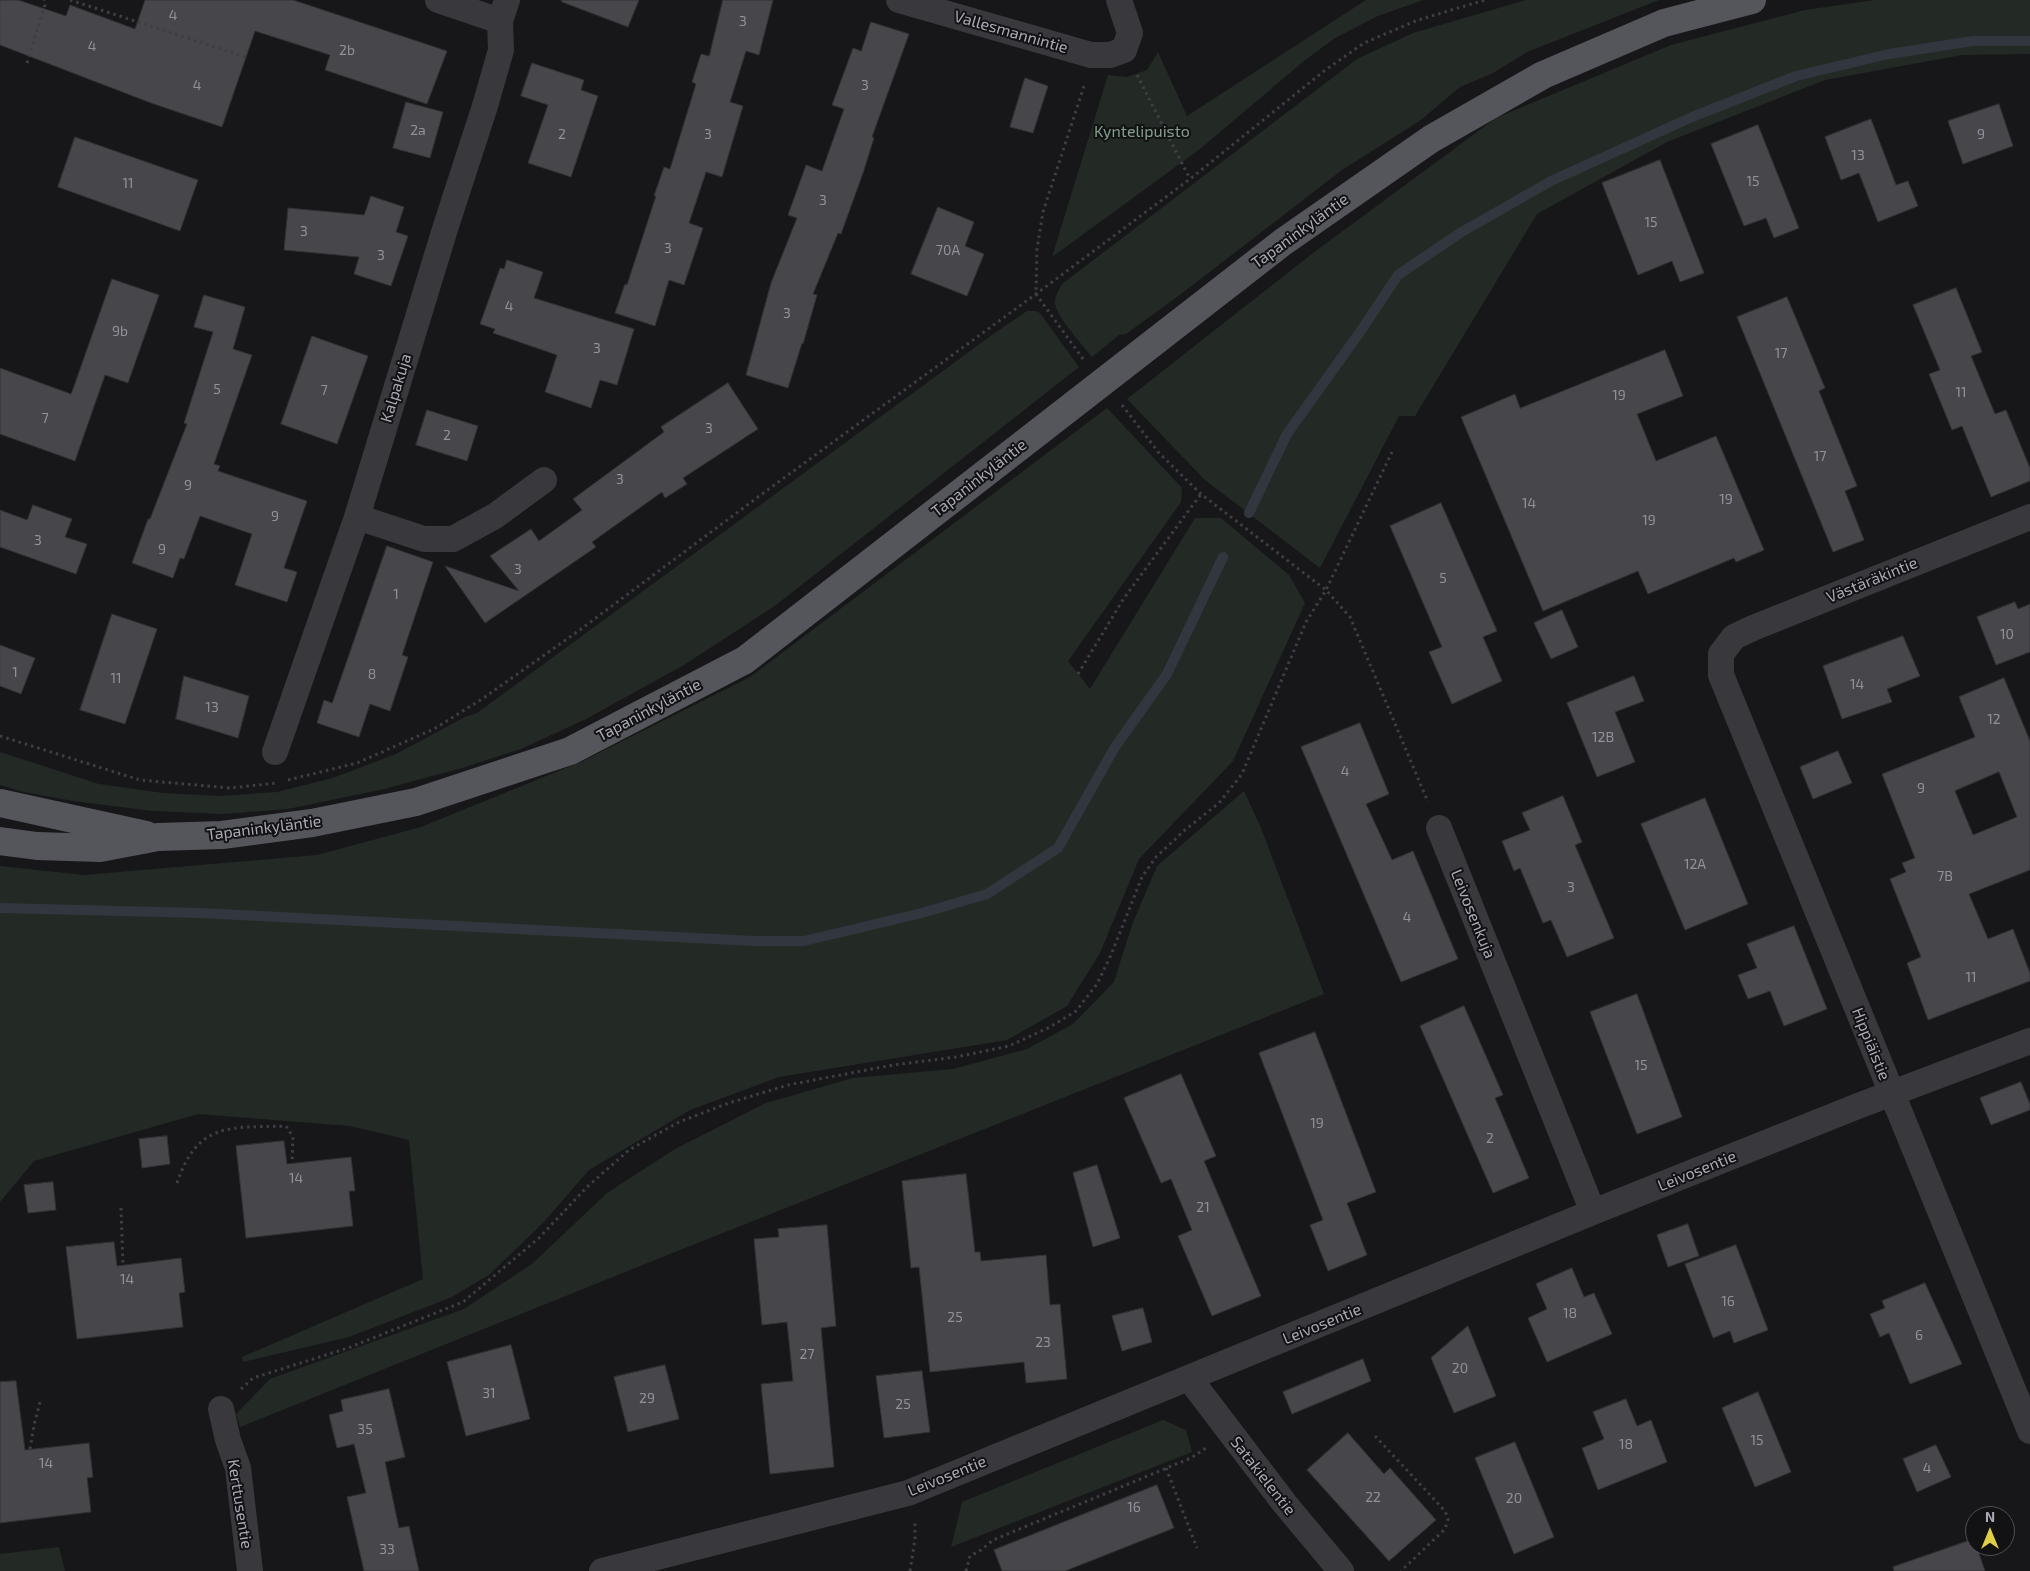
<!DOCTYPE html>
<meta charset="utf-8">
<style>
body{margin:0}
#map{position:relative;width:2030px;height:1571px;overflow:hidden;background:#171719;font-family:"Exo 2",sans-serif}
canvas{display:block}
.north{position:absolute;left:1965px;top:1506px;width:50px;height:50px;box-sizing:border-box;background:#121214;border:1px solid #4f4f55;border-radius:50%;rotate:0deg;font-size:14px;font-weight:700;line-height:20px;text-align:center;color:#aaabb7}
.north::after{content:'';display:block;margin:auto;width:18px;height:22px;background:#e0ce47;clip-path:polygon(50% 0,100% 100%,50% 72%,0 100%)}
</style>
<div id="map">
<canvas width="2030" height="1571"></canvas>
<div class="north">N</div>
</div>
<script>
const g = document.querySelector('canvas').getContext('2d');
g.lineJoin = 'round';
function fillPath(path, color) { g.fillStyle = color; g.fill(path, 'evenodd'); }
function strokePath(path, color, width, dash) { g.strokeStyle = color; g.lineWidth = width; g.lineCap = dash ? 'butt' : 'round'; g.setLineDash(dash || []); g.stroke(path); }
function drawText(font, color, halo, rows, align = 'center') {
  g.font = font + ' "Exo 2",sans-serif'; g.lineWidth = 4; g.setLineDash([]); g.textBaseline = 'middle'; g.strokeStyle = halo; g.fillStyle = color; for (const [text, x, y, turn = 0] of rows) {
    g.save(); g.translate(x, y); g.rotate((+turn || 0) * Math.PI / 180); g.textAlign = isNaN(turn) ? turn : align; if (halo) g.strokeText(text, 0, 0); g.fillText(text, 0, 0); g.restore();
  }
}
const green = new Path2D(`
 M 1366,0 L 1423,0 L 1378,16 L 1335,38 L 1304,61 L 1200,149 L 1052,257 L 1108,75 L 1127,77 L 1147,70 L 1158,52 L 1187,116 Z
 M 1526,0 L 1659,0 L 1527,52 L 1493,73 L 1460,87 L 1421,120 L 1342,170 L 1185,291 L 1126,334 L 1119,335 L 1092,357 C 1083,345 1055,316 1055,302 C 1055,295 1059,290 1062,284 L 1357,59 L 1413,33 Z
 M 1875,0 L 2030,0 L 2030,54 L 1962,55 L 1825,80 L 1667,142 L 1537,214 L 1415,416 L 1399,416 L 1320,568 L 1205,480 L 1127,399 L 1313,253 L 1496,118 L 1671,45 L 1805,10 Z
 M 1027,311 L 1035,311 L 1040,313 L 1079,367 L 776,605 L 684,665 L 586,719 L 521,749 L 462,768 L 384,789 L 288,809 L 222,814 L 153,811 L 73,801 L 24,792 L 0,785 L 0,752 L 99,784 L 163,793 L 220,796 L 277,792 L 333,778 L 396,754 L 465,717 L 477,713 L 992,335 Z
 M 1107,408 L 1182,488 L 1181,502 L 1068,661 L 1090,689 L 1195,518 L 1221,518 L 1289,575 L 1305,603 L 1233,761 L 1139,859 L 1100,953 L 1067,1006 L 1007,1040 L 779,1077 L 690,1110 L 589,1170 L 543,1223 L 490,1274 L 452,1297 L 349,1337 L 243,1362 L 242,1357 L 423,1279 L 409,1140 L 350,1126 L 198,1114 L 34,1161 L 0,1202 L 0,866 L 84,875 L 317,855 L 421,827 L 583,761 L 750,677 Z
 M 1244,791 L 1261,828 L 1324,994 L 670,1254 L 240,1427 L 236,1414 L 270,1379 L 464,1309 L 532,1264 L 607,1193 L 675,1149 L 766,1103 L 853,1078 L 953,1069 L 1027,1049 L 1073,1024 L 1114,982 L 1132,925 L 1157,866 Z
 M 1163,1420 L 1186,1430 L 1192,1452 L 951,1547 L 962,1502 Z
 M 59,1547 L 65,1571 L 0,1571 L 0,1554 Z`);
const stream = new Path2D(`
 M 1249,513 L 1287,434 L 1360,332 L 1398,275 L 1460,233 L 1551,181 L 1692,117 L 1796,76 L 1889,54 L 1973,41 L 2030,41
 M 0,908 L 200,913 L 754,941 L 804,941 L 922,913 L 987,894 L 1058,848 L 1115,747 L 1167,674 L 1223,557`);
const building = new Path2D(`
 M 0,0 L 18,0 L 66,16 L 70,5 L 135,29 L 145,0 L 293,0 L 447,51 L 427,104 L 325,70 L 330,55 L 255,31 L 222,127 L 151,103 L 0,45 Z
 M 562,0 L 639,0 L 628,27 L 562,2 Z
 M 723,0 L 773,0 L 759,55 L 746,51 L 730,102 L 743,106 L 722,177 L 706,172 L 689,223 L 703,228 L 684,285 L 669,280 L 655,326 L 615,313 L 625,284 L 627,285 L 656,196 L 654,196 L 664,167 L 670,169 L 696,84 L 692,82 L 701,54 L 709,56 Z
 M 871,22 L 909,34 L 872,137 L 874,138 L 863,173 L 841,234 L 838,233 L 813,294 L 817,295 L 803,344 L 802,343 L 788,388 L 746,375 L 771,283 L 797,218 L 788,215 L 806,165 L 822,171 L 844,109 L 832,105 L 853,48 L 861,51 Z
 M 532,63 L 584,80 L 581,90 L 598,96 L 571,177 L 528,163 L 548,105 L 521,96 Z
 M 1025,78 L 1048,86 L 1033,133 L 1010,127 Z
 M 406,102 L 443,112 L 430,158 L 393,148 Z
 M 1999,104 L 2013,146 L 1963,164 L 1948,121 Z
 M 1871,119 L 1896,185 L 1908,181 L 1918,206 L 1878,222 L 1859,173 L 1841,180 L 1825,137 Z
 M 1758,125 L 1799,228 L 1774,238 L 1766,218 L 1744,226 L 1711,144 Z
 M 75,137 L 198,180 L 180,231 L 58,187 Z
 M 1660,160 L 1704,273 L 1680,282 L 1672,261 L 1638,275 L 1602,183 Z
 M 371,196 L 404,207 L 396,232 L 408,236 L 391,286 L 354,274 L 359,257 L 284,250 L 288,208 L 364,215 Z
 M 938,207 L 974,222 L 965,246 L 984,254 L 967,296 L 911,274 Z
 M 507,260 L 543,272 L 534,298 L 634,329 L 617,385 L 600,380 L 591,408 L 545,392 L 557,355 L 493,333 L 495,329 L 480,324 L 500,268 L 504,269 Z
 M 112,279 L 159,295 L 128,383 L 105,375 L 75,461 L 0,434 L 0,368 L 71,394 Z
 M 1956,288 L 1982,352 L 1971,356 L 1995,414 L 2006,410 L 2030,468 L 2030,481 L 1991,497 L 1962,426 L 1952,430 L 1929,374 L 1940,370 L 1913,305 Z
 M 204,295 L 245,307 L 233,349 L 252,355 L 214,464 L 220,466 L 218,471 L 307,501 L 284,568 L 297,572 L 287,602 L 235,585 L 252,534 L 200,516 L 184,559 L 180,558 L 173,578 L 132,563 L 148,519 L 150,519 L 187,424 L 184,423 L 213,332 L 194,327 Z
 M 1787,297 L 1825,388 L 1819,391 L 1857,486 L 1845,491 L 1864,540 L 1833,552 L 1737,317 Z
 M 312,336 L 368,356 L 337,444 L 281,424 Z
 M 1665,350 L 1683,396 L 1637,414 L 1656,461 L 1716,436 L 1764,550 L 1736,562 L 1734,558 L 1648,594 L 1638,571 L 1543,611 L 1461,417 L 1515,394 L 1520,408 Z
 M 728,383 L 758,429 L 683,478 L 687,484 L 665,498 L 662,492 L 592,542 L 596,547 L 485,623 L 445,566 L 519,591 L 490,556 L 531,529 L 539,541 L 582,510 L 573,499 L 664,432 L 661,427 Z
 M 427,410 L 478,426 L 467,461 L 416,445 Z
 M 1441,503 L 1497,631 L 1483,637 L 1502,681 L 1452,704 L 1429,652 L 1442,647 L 1390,526 Z
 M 33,505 L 72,519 L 65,537 L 87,544 L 76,574 L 0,547 L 0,510 L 27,520 Z
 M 387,546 L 433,562 L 402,655 L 408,657 L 390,711 L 370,704 L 359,737 L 317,723 L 324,700 L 332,703 Z
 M 2015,602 L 2018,609 L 2030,604 L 2030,652 L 1996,665 L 1977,617 Z
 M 1562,610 L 1578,647 L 1551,659 L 1534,623 Z
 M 112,614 L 157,629 L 125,724 L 80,710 Z
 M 1903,636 L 1920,676 L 1887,689 L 1892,702 L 1842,719 L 1823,666 Z
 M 0,645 L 35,658 L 21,694 L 0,686 Z
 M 184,676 L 249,696 L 238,738 L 176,719 Z
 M 1634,676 L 1644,701 L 1615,712 L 1635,762 L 1597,777 L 1567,703 Z
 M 2004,678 L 2030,741 L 2030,870 L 1969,894 L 1988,939 L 2013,929 L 2030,973 L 2030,981 L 1928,1020 L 1907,963 L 1921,957 L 1890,879 L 1906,872 L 1902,863 L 1915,858 L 1882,774 L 1975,737 L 1959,697 ZM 1999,772 L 2017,817 L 1973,835 L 1955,791 Z
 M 1360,723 L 1389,794 L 1366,804 L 1392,860 L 1413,851 L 1458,959 L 1401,982 L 1301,747 Z
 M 1838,751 L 1852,783 L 1813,799 L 1800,767 Z
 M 1563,796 L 1582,842 L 1575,845 L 1614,938 L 1567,957 L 1551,920 L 1543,923 L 1520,868 L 1514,871 L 1502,841 L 1530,830 L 1522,813 Z
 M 1705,798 L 1748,904 L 1685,930 L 1641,824 Z
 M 1794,926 L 1827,1009 L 1784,1026 L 1770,991 L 1748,999 L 1738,975 L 1757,968 L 1747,944 Z
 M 1637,994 L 1682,1117 L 1637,1134 L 1590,1012 Z
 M 1464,1006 L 1503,1095 L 1495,1098 L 1529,1178 L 1493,1193 L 1420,1026 Z
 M 1315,1032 L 1376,1192 L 1347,1203 L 1367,1255 L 1328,1271 L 1310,1225 L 1323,1220 L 1259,1053 Z
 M 1181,1074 L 1216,1156 L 1204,1161 L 1261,1296 L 1212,1316 L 1178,1236 L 1192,1230 L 1171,1179 L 1161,1183 L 1124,1098 Z
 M 2021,1082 L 2030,1104 L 2030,1110 L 1991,1125 L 1980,1098 Z
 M 167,1136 L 170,1164 L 142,1168 L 139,1139 Z
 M 284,1141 L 287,1164 L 351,1157 L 355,1191 L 349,1191 L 353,1226 L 246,1238 L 236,1146 Z
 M 1097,1165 L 1120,1238 L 1093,1247 L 1073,1173 Z
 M 966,1174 L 975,1252 L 980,1252 L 981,1261 L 1046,1255 L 1050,1305 L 1060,1304 L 1067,1379 L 1026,1383 L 1024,1362 L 930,1372 L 919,1267 L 911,1268 L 902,1181 Z
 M 53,1182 L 56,1210 L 28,1213 L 24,1185 Z
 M 1688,1224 L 1699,1256 L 1668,1267 L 1657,1235 Z
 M 827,1225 L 836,1326 L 821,1328 L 834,1467 L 770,1474 L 761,1384 L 793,1381 L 787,1322 L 762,1325 L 754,1239 L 779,1237 L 778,1229 Z
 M 114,1242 L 117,1266 L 181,1258 L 185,1292 L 179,1293 L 183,1327 L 77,1339 L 66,1247 Z
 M 1736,1245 L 1768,1330 L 1734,1343 L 1730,1331 L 1713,1338 L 1685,1264 Z
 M 1572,1268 L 1584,1297 L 1594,1293 L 1612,1334 L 1547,1362 L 1528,1318 L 1547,1309 L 1536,1284 Z
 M 1925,1283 L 1962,1364 L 1910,1384 L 1889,1333 L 1880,1337 L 1870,1314 L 1885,1308 L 1882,1301 Z
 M 1143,1308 L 1152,1342 L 1122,1351 L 1112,1316 Z
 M 1468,1326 L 1496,1396 L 1454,1413 L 1431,1358 Z
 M 511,1345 L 530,1419 L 466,1436 L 447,1362 Z
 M 1363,1359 L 1371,1381 L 1292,1414 L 1283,1392 Z
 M 665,1365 L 679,1419 L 628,1432 L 614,1377 Z
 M 922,1371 L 930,1432 L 884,1438 L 876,1376 Z
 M 16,1381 L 25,1450 L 89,1443 L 93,1477 L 87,1478 L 91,1512 L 0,1523 L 0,1382 Z
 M 389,1389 L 405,1457 L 385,1462 L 399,1528 L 409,1526 L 419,1571 L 364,1571 L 347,1497 L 366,1493 L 354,1444 L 337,1448 L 329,1415 L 343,1411 L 341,1400 Z
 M 1758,1392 L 1791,1472 L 1755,1487 L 1722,1408 Z
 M 1626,1399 L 1637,1426 L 1651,1420 L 1667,1462 L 1598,1490 L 1582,1448 L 1604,1439 L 1593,1412 Z
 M 1348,1433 L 1384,1474 L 1390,1468 L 1436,1520 L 1389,1561 L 1307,1470 Z
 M 1515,1442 L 1554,1537 L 1514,1554 L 1475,1458 Z
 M 1936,1445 L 1951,1477 L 1917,1492 L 1903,1459 Z
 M 1157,1485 L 1174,1528 L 1065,1571 L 1002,1571 L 994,1550 Z
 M 1974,1539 L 1985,1571 L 1894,1571 L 1893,1567 Z`);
const path = new Path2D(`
 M 70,0 L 246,57
 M 27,63 L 45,5 L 44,0
 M 1137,75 L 1190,179
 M 1083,359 L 1036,294 L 1037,249 L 1043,212 L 1085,83
 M 1122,405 L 1159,453 L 1201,494 L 1326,590 L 1350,617 L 1428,802
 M 1078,674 L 1124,598 L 1201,494
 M 0,736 L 140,780 L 230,788 L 277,783
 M 288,780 L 357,763 L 434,729 L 482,699 L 577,632 L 762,494 L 1036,294 L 1190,179 L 1324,71 L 1364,43 L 1418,20 L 1485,0
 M 177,1183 C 198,1121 230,1128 286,1126 L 293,1137 L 292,1163
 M 121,1208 L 123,1265
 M 241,1389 L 253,1378 L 348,1348 L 463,1302 L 539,1238 L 587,1187 L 629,1150 L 679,1122 L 729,1103 L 788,1085 L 893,1065 L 956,1057 L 1009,1046 L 1050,1027 L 1076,1011 L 1097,984 L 1111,955 L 1142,877 L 1156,857 L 1185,830 L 1219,803 L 1242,774 L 1306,622 L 1326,590 L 1392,452
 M 1375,1436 L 1445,1511 L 1448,1519 L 1445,1529 L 1401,1571
 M 30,1449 L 34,1425 L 40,1402
 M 1166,1468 L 1197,1548
 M 910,1571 L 915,1539 L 915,1522
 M 966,1571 L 970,1556 L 981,1550 L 993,1540 L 1191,1458 L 1206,1448`);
const minor = new Path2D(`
 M 438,0 L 500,21
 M 899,0 L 1091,55 L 1110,55 L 1124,50 L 1130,33 L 1119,0
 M 357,517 L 424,539 L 453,539 L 495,516 L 544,480
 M 2030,517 L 1753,628 L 1734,637 L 1721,654 L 1721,675 L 2030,1431
 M 275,752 L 357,517 L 445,229 L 485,106 L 501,50 L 500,21 L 507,0
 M 1439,828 L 1593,1212
 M 1189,1378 L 1285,1504 L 1341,1571
 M 221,1409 L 228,1440 L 238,1468 L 250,1571
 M 602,1571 L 908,1493 L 1593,1212 L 1858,1106 L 2030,1041`);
const primary = new Path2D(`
 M 0,803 L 146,835
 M 0,841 L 37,846 L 100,848 L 158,837 L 222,835 L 312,823 L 416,802 L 570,751 L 745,660 L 1283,242 L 1431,139 L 1543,75 L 1664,23 L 1752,0`);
const numberNames = [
 ["4",173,15],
 ["3",743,21],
 ["4",92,46],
 ["2b",347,50],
 ["4",197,85],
 ["3",865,85],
 ["2a",418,130],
 ["2",562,134],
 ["3",708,134],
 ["9",1981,134],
 ["13",1858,155],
 ["15",1753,181],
 ["11",128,183],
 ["3",823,200],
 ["15",1651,222],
 ["3",304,231],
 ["3",668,248],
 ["70A",948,250],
 ["3",381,255],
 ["4",509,306],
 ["3",787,313],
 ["9b",120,331],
 ["3",597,348],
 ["17",1781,353],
 ["5",217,389],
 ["7",324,390],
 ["11",1961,392],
 ["19",1619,395],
 ["7",45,418],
 ["3",709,428],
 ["2",447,435],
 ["17",1820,456],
 ["3",620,479],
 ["9",188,485],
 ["19",1726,499],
 ["14",1529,503],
 ["9",275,516],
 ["19",1649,520],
 ["3",38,540],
 ["9",162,549],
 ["3",518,569],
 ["5",1443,578],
 ["1",396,594],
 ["10",2007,634],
 ["1",15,672],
 ["8",372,674],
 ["11",116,678],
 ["14",1857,684],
 ["13",212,707],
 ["12",1994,719],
 ["12B",1603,737],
 ["4",1345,771],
 ["9",1921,788],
 ["12A",1695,864],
 ["7B",1945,876],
 ["3",1571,887],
 ["4",1407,917],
 ["11",1971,977],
 ["15",1641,1065],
 ["19",1317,1123],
 ["2",1490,1138],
 ["14",296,1178],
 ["21",1203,1207],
 ["14",127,1279],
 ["16",1728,1301],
 ["18",1570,1313],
 ["25",955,1317],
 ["6",1919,1335],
 ["23",1043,1342],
 ["27",807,1354],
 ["20",1460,1368],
 ["31",489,1393],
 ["29",647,1398],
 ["25",903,1404],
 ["35",365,1429],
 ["15",1757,1440],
 ["18",1626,1444],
 ["14",46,1463],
 ["4",1927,1468],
 ["22",1373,1497],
 ["20",1514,1498],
 ["16",1134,1507],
 ["33",387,1549]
];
const streetNames = [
 ["Vallesmannintie",1011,32,16],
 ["Tapaninkyläntie",1300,231,-36],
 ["Kalpakuja",396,388,-73],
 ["Tapaninkyläntie",979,478,-38],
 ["Västäräkintie",1872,580,-22],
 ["Tapaninkyläntie",649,710,-28],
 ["Tapaninkyläntie",264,828,-7],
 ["Leivosenkuja",1473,914,68],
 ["Hippiäistie",1871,1044,68],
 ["Leivosentie",1697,1171,-22],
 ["Leivosentie",1322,1324,-22],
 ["Leivosentie",947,1476,-22],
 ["Satakielentie",1263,1476,52],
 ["Kerttusentie",240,1504,81]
];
const parkNames = [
 ["Kyntelipuisto",1142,132]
];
fillPath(green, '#232a25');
strokePath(stream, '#32373f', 10);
fillPath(building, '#46464b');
strokePath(building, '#323134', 1);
strokePath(path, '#3e3f44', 3, [2.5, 4]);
strokePath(minor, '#38383d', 26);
strokePath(primary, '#55555c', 28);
drawText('14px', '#91929c', null, numberNames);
drawText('16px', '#aaabb7', '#121214', streetNames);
drawText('16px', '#83a08b', '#121214', parkNames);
</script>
